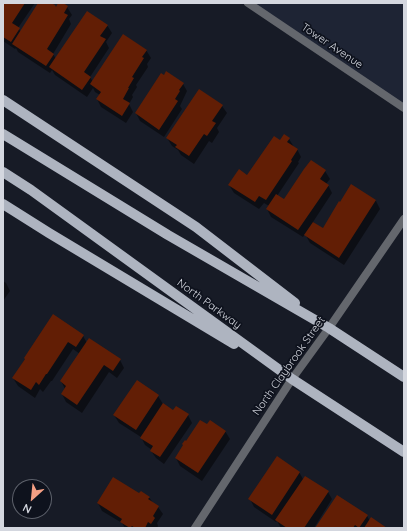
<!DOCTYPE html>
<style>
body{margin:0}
#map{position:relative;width:407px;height:531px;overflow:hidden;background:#171b26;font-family:Quicksand,sans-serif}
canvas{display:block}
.frame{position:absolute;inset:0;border:4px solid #d4d7df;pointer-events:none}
.north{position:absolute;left:12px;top:479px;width:40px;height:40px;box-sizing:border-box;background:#0e121d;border:1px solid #5d616b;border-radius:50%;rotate:207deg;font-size:11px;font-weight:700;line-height:16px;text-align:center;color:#d4d7df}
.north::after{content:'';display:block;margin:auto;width:14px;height:18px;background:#f39f84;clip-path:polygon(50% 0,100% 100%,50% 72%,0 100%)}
</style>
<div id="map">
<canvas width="407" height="531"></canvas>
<div class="frame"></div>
<div class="north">N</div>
</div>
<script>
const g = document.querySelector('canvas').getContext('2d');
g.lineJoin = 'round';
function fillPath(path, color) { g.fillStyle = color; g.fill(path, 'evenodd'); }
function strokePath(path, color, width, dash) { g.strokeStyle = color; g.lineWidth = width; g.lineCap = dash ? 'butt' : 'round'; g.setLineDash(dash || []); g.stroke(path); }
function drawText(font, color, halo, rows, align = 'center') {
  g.font = font + ' Quicksand,sans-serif'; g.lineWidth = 3.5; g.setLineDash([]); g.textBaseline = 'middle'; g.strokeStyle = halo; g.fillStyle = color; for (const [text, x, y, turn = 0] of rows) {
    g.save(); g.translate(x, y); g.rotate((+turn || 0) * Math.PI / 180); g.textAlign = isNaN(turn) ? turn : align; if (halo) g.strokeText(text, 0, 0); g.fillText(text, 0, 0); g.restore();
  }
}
const built = new Path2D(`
 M 248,3 L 404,3 L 404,108 Z`);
const shadow = new Path2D(`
 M 3,3 L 35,3 L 18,28 L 21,32 L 40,3 L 50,3 L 56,8 L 59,3 L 61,3 L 67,7 L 72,15 L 69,19 L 71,24 L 53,54 L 56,59 L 107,25 L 112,33 L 106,42 L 109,48 L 90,77 L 93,82 L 146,50 L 151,58 L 147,64 L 148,67 L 136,85 L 137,87 L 132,95 L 133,97 L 129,104 L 133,112 L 126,123 L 101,107 L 97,99 L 100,95 L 95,92 L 93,88 L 87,97 L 55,75 L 52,70 L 50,73 L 18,52 L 16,48 L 15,49 L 3,41 Z
 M 183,84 L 187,91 L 180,106 L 182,109 L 164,137 L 140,121 L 136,113 Z
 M 222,106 L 227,113 L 217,128 L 219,132 L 212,143 L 209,141 L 194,164 L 181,155 L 178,150 L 172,146 L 167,138 Z
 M 289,139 L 294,147 L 297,149 L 301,157 L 298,162 L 299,163 L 277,196 L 284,201 L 325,171 L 330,179 L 326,184 L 328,185 L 332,193 L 313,222 L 323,229 L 352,186 L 376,201 L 380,209 L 344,265 L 310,243 L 305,234 L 303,237 L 271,217 L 267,209 L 269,206 L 264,203 L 259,209 L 234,193 L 229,185 L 247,176 L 280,142 Z
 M 3,281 L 6,283 L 10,291 L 3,301 Z
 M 83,336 L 87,343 L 120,360 L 124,368 L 117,378 L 109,372 L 82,413 L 66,402 L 62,394 L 65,389 L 61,381 L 80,354 L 73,349 L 52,381 L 51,381 L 43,392 L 40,389 L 35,398 L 18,386 L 13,378 L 25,359 Z
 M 158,396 L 163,404 L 174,411 L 188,415 L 192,423 L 164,464 L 156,458 L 151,451 L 152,450 L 145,445 L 141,437 L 119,423 L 114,415 Z
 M 225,431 L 230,439 L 202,481 L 180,466 L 176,458 L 186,443 Z
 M 299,472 L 303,479 L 328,492 L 332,499 L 314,528 L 281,528 L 277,521 L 276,522 L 254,507 L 250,499 Z
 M 139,494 L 149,497 L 153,503 L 158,507 L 163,514 L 157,523 L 158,526 L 157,528 L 125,528 L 122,523 L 102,511 L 98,503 Z
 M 367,516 L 370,521 L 385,528 L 317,528 Z`);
const building = new Path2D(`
 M 3,3 L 25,3 L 12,23 L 20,28 L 11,42 L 3,37 Z
 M 38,3 L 51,3 L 55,5 L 56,7 L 58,3 L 63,3 L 68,6 L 64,13 L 68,15 L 47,49 L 54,54 L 46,66 L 12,44 Z
 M 87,11 L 108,25 L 100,36 L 106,39 L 84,72 L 91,77 L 82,90 L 49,67 Z
 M 123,34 L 147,50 L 142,57 L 144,58 L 132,77 L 134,78 L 128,88 L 129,88 L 123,99 L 130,103 L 122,116 L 96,99 L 101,92 L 90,84 Z
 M 166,71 L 184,83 L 179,90 L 180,91 L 175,99 L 178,101 L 159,130 L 135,113 L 161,73 L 164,75 Z
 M 199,89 L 223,105 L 212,121 L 216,123 L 207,136 L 204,134 L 189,156 L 175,147 L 177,145 L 166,138 Z
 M 284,134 L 290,138 L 287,142 L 298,149 L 291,160 L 292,161 L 266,200 L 259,196 L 255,202 L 228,185 L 239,169 L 247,175 L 274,136 L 280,140 Z
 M 311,160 L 326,170 L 320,179 L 329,185 L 298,230 L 266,209 L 276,194 L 284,199 L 304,169 Z
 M 351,184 L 376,200 L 339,258 L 304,235 L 313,222 L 323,228 L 339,201 L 340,202 Z
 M 53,314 L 84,335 L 76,347 L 68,342 L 47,374 L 46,374 L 39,385 L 36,382 L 31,390 L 12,378 L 25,359 L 24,358 Z
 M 89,338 L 121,359 L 113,371 L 104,365 L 77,405 L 61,394 L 66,386 L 60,381 Z
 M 137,380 L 159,395 L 136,430 L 113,415 Z
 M 163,403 L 173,410 L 176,406 L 189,414 L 160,457 L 150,451 L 153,446 L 140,438 Z
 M 200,420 L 207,424 L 210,420 L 226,431 L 198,473 L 175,458 L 183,445 L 182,444 L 185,440 L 186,441 Z
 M 277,456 L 300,472 L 272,515 L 248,499 Z
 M 305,476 L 329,491 L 304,528 L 287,528 L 275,520 Z
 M 113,477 L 139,493 L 141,491 L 150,497 L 148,499 L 159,506 L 153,516 L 155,518 L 151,524 L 148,522 L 145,528 L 135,528 L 132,526 L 130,528 L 120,522 L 122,519 L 97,503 Z
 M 337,495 L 368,515 L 359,528 L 355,525 L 353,528 L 315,528 Z
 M 371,517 L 387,528 L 364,528 Z`);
const lane = new Path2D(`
 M 248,3 L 404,108`);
const street = new Path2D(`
 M 195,528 L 292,379 L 329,328 L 404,219`);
const primary = new Path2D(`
 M 3,100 L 196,227 L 295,303
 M 3,134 L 168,235 L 329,328 L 404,377
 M 3,172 L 31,190 L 292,379 L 404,452
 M 3,204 L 49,233 L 234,344`);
const streetNames = [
 ["Tower Avenue",332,46,34],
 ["North Parkway",209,304,36],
 ["North Claybrook Street",289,366,-55]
];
fillPath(built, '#1e2434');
fillPath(shadow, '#0007');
fillPath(building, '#621e05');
strokePath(lane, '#64676d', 8);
strokePath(street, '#64676d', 8);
strokePath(primary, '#aeb4c0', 10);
drawText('11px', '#d4d7df', '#0e121d', streetNames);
</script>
